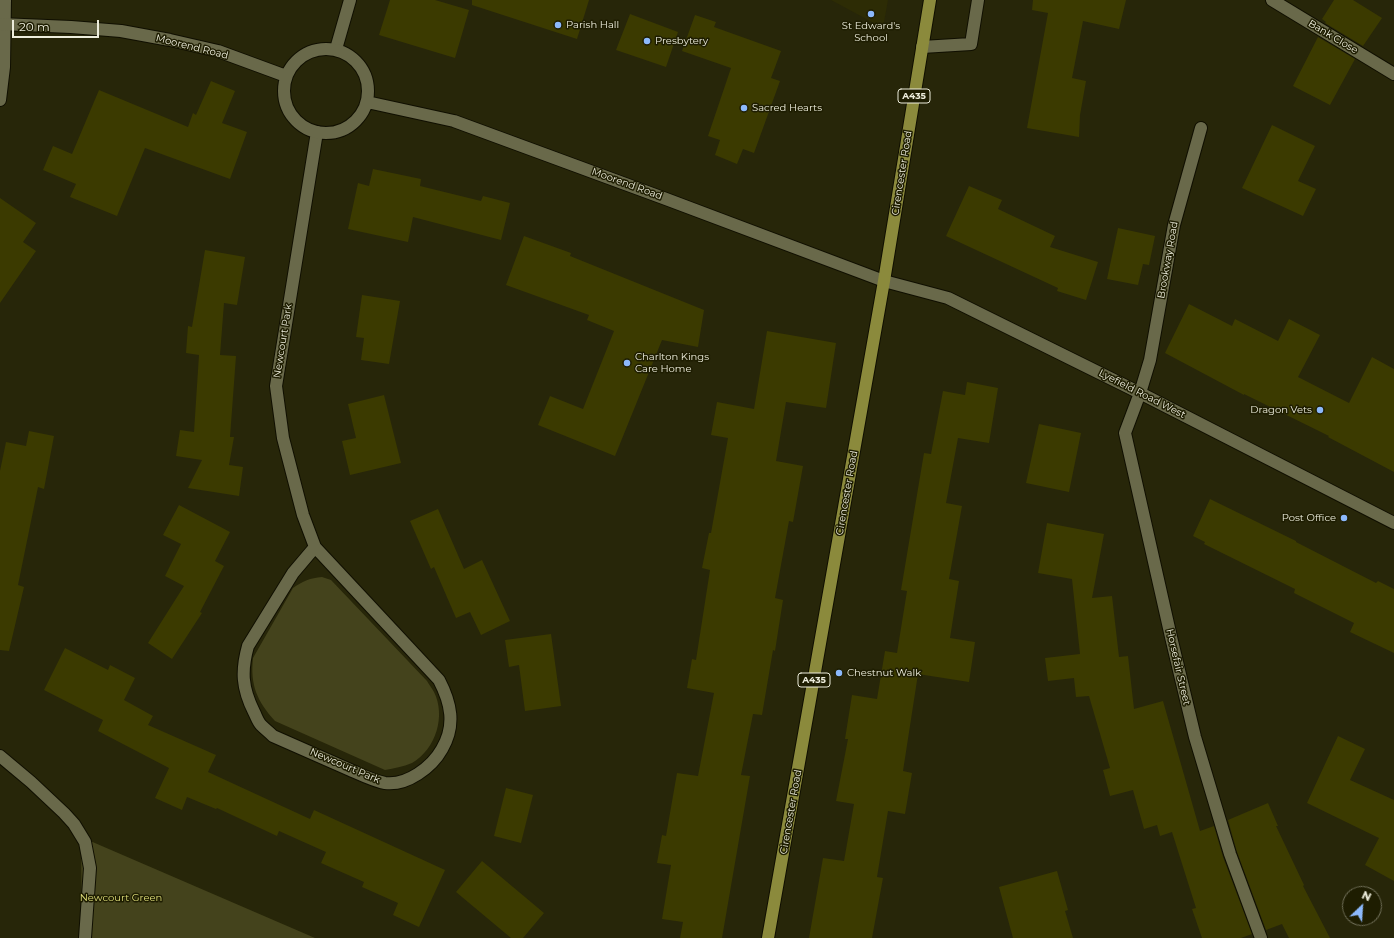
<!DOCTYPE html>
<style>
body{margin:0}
#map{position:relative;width:1394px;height:938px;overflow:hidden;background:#272609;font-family:Montserrat,sans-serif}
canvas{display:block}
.north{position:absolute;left:1342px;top:886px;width:40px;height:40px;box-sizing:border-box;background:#1e1d01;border:1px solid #717059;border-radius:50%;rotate:25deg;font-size:11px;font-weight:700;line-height:16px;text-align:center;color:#ededdc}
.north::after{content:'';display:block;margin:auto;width:14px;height:18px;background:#8cb9fc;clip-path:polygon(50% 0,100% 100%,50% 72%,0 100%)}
.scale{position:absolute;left:12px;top:20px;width:87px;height:18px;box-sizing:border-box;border:2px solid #ededdc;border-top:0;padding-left:5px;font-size:12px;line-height:14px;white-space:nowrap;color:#ededdc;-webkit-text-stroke:3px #1e1d01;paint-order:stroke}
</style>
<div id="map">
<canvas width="1394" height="938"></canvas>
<div class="north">N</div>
<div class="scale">20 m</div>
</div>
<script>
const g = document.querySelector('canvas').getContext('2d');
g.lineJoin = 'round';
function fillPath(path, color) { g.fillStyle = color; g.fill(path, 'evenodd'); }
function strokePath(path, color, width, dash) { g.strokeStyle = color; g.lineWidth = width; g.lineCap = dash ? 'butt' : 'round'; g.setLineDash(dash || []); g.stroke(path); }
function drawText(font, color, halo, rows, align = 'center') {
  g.font = font + ' Montserrat,sans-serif'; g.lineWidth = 3; g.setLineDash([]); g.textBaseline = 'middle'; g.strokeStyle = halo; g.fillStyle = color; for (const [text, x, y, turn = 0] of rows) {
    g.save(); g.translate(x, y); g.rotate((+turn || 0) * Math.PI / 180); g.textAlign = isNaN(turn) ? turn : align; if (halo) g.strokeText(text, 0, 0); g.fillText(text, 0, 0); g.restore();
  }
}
const built = new Path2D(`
 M 831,0 L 888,0 L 883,28 Z`);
const green = new Path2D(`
 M 322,577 L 331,580 L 427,681 C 429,685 432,688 434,692 C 446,716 436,749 412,763 C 403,767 394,768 385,770 L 275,721 C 257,701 250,685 253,658 L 293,588 C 303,581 310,578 322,577 Z
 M 81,837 L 315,938 L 82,938 Z`);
const building = new Path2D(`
 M 390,0 L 435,0 L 469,10 L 455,58 L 379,35 Z
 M 472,0 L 589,0 L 577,39 L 472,5 Z
 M 1033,0 L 1126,0 L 1119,29 L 1083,21 L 1072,78 L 1086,81 L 1080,115 L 1079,137 L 1027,128 L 1048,13 L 1032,10 Z
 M 1334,0 L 1353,0 L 1382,18 L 1363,46 L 1325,23 L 1326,22 L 1322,19 Z
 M 630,14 L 678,32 L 666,67 L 616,50 Z
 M 695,15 L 716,22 L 714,27 L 781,51 L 771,78 L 780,81 L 754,153 L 743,149 L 737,164 L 715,155 L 720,140 L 708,136 L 731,68 L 682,51 Z
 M 1318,37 L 1355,59 L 1330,105 L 1293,86 Z
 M 211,81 L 235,91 L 222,123 L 247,132 L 230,179 L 145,148 L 117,216 L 70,197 L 76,184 L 43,170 L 53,146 L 72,154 L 99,90 L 188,127 L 193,113 L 196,115 Z
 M 1272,125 L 1315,146 L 1298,181 L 1316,189 L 1303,216 L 1242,188 Z
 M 373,169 L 421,179 L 420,186 L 481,201 L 483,196 L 510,203 L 501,240 L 413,217 L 408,242 L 348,229 L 358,183 L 369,186 Z
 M 969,186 L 1002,200 L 998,209 L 1055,236 L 1050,247 L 1098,262 L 1086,300 L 1057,291 L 1058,288 L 946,236 Z
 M 0,198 L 36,223 L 23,242 L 36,251 L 0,303 Z
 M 1118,228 L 1155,236 L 1149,265 L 1143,264 L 1138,285 L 1107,279 Z
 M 524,236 L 571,253 L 570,256 L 704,310 L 698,347 L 662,340 L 615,456 L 538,425 L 550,396 L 583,409 L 614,331 L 587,320 L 589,315 L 506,285 Z
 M 205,250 L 245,257 L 237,305 L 224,303 L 220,355 L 236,356 L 230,437 L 234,437 L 229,465 L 243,467 L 239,496 L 188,488 L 202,460 L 176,456 L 180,430 L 194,432 L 199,355 L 186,353 L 188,326 L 192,327 Z
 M 362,295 L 400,301 L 389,364 L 361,360 L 364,338 L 356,337 Z
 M 1189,304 L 1232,326 L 1235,319 L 1278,341 L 1289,319 L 1320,335 L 1298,377 L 1349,403 L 1372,357 L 1394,369 L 1394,472 L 1328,437 L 1329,436 L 1244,394 L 1244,395 L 1165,353 Z
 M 767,331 L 836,343 L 826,408 L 786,402 L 776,461 L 803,466 L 793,522 L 789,521 L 775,598 L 783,600 L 775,651 L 773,650 L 762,715 L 753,714 L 741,775 L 750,776 L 722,938 L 680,938 L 683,922 L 662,919 L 671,865 L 657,863 L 662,835 L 666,836 L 677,773 L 698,776 L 714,693 L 687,688 L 692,659 L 696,660 L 710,570 L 702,568 L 709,533 L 711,533 L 728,438 L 711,435 L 717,402 L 754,409 Z
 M 967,382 L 998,388 L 989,443 L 958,438 L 946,503 L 962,506 L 949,579 L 959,581 L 950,638 L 975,642 L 969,682 L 918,674 L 903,771 L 912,773 L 905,814 L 888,811 L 877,877 L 883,878 L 872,938 L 809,938 L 823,858 L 844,861 L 854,804 L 836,801 L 848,739 L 845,739 L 852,695 L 877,699 L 885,651 L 897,653 L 907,591 L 901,590 L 924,453 L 931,454 L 943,391 L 965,395 Z
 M 384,395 L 401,463 L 350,475 L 342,441 L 356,438 L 348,404 Z
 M 1039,424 L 1081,433 L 1069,492 L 1026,483 Z
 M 29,431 L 54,436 L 44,489 L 38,487 L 18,585 L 24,587 L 9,651 L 0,650 L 0,471 L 6,442 L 26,446 Z
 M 1210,499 L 1296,541 L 1296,542 L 1376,583 L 1378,581 L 1394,589 L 1394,653 L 1350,632 L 1354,623 L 1294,593 L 1295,589 L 1204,544 L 1205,542 L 1193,536 Z
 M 179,505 L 230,532 L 215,561 L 224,566 L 200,612 L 202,613 L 172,659 L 148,643 L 184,586 L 165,576 L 181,544 L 163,535 Z
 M 438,509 L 464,569 L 482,560 L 510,621 L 481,635 L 470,612 L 456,618 L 434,567 L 431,569 L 410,521 Z
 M 1047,523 L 1104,534 L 1092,598 L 1112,596 L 1119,657 L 1128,656 L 1134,709 L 1163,701 L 1200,831 L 1214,826 L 1223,857 L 1252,934 L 1241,938 L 1202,938 L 1192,909 L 1196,908 L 1172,832 L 1160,836 L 1157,825 L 1144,829 L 1133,790 L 1110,796 L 1103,770 L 1110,768 L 1089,696 L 1076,697 L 1074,678 L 1048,681 L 1045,658 L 1080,654 L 1072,579 L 1038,573 Z
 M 551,634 L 561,706 L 525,711 L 519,665 L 509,667 L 505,640 Z
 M 65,648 L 108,670 L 110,665 L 135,678 L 124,700 L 153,716 L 148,725 L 216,755 L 208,772 L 310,819 L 314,810 L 445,870 L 419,927 L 393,915 L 398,903 L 362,887 L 364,882 L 321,863 L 326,852 L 279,831 L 277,836 L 217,808 L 216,809 L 187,797 L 182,810 L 155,798 L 169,768 L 98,731 L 103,720 L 44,690 Z
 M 1338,736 L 1365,749 L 1350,780 L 1394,800 L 1394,881 L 1365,865 L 1379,838 L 1307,803 Z
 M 506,788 L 533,795 L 521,843 L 494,836 Z
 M 1268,803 L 1278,826 L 1276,826 L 1304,885 L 1303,886 L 1330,938 L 1289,938 L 1282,924 L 1266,930 L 1237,852 L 1228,820 Z
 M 482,861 L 544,913 L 523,938 L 511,938 L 456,892 Z
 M 1057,871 L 1068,910 L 1065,911 L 1073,938 L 1013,938 L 999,887 Z`);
const street = new Path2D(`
 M 1272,0 L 1394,74
 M 922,47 L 971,44 L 978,0
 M 336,49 L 350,0
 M 0,100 L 4,67 L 5,0
 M 1140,393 L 1150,360 L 1174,225 L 1201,128
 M 315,547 L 293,573 L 248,646 C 241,671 242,688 254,712 C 256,716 258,722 261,725 C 265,729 269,732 273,736 C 298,747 323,758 348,769 C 360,774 373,781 385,783 C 407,786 432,767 442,749 C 456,725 451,703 439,680 L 315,547 L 303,515 L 283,438 L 276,386 L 317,132
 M 0,756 L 31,782 L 64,813 L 74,824 L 85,842 L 90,868 L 85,938`);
const secondary = new Path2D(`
 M 0,24 L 71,27 L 121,31 L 170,40 L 218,51 L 286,76
 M284 91a42 42 0 1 1 84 0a42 42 0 1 1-84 0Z
 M 367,102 L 454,121 L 666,199 L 884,281 L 948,298 L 1140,393 L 1394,523
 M 1140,393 L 1125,433 L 1171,637 L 1195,737 L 1230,854 L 1261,938`);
const primary = new Path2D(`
 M 768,938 L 884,281 L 930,0`);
const markers = [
 [871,14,4,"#8cb9fc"],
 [558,25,4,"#8cb9fc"],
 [647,41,4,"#8cb9fc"],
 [744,108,4,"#8cb9fc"],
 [627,363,4,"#8cb9fc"],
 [1320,410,4,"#8cb9fc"],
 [1344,518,4,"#8cb9fc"],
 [839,673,4,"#8cb9fc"]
];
const shields = [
 [914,96,32],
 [814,680,32]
];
const shieldNames = [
 ["A435",914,96],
 ["A435",814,680]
];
const poiNames = [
 ["Parish Hall",566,25],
 ["St Edward's",871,26,"center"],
 ["School",871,38,"center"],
 ["Presbytery",655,41],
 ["Sacred Hearts",752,108],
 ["Charlton Kings",635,357],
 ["Care Home",635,369],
 ["Dragon Vets",1312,410,"right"],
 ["Post Office",1336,518,"right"],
 ["Chestnut Walk",847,673]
];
const streetNames = [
 ["Bank Close",1333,37,31],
 ["Moorend Road",192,47,14],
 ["Cirencester Road",902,173,-81],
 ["Moorend Road",627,184,20],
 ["Brookway Road",1168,260,-80],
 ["Newcourt Park",283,341,-81],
 ["Lyefield Road West",1142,394,27],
 ["Cirencester Road",847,493,-80],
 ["Horsefair Street",1178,667,77],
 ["Newcourt Park",345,766,23],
 ["Cirencester Road",791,812,-80]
];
const parkNames = [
 ["Newcourt Green",121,898]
];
fillPath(built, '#2d2c05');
fillPath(green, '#44431c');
fillPath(building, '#3b3a00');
strokePath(street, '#100f00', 14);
strokePath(secondary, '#100f00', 14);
strokePath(primary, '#100f00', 14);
strokePath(street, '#69694a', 12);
strokePath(secondary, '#69694a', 12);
strokePath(primary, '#8b8a3c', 12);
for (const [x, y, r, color] of markers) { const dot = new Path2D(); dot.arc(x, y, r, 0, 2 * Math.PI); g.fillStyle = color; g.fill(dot); strokePath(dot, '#1e1d01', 1.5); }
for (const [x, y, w] of shields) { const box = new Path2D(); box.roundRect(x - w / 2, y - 7, w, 14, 3); g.fillStyle = '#1e1d01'; g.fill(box); strokePath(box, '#ededdc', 1); }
drawText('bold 9px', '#ededdc', null, shieldNames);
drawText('10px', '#ededdc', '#1e1d01', poiNames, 'left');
drawText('10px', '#ededdc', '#1e1d01', streetNames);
drawText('10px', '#e0df7b', '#1e1d01', parkNames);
</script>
